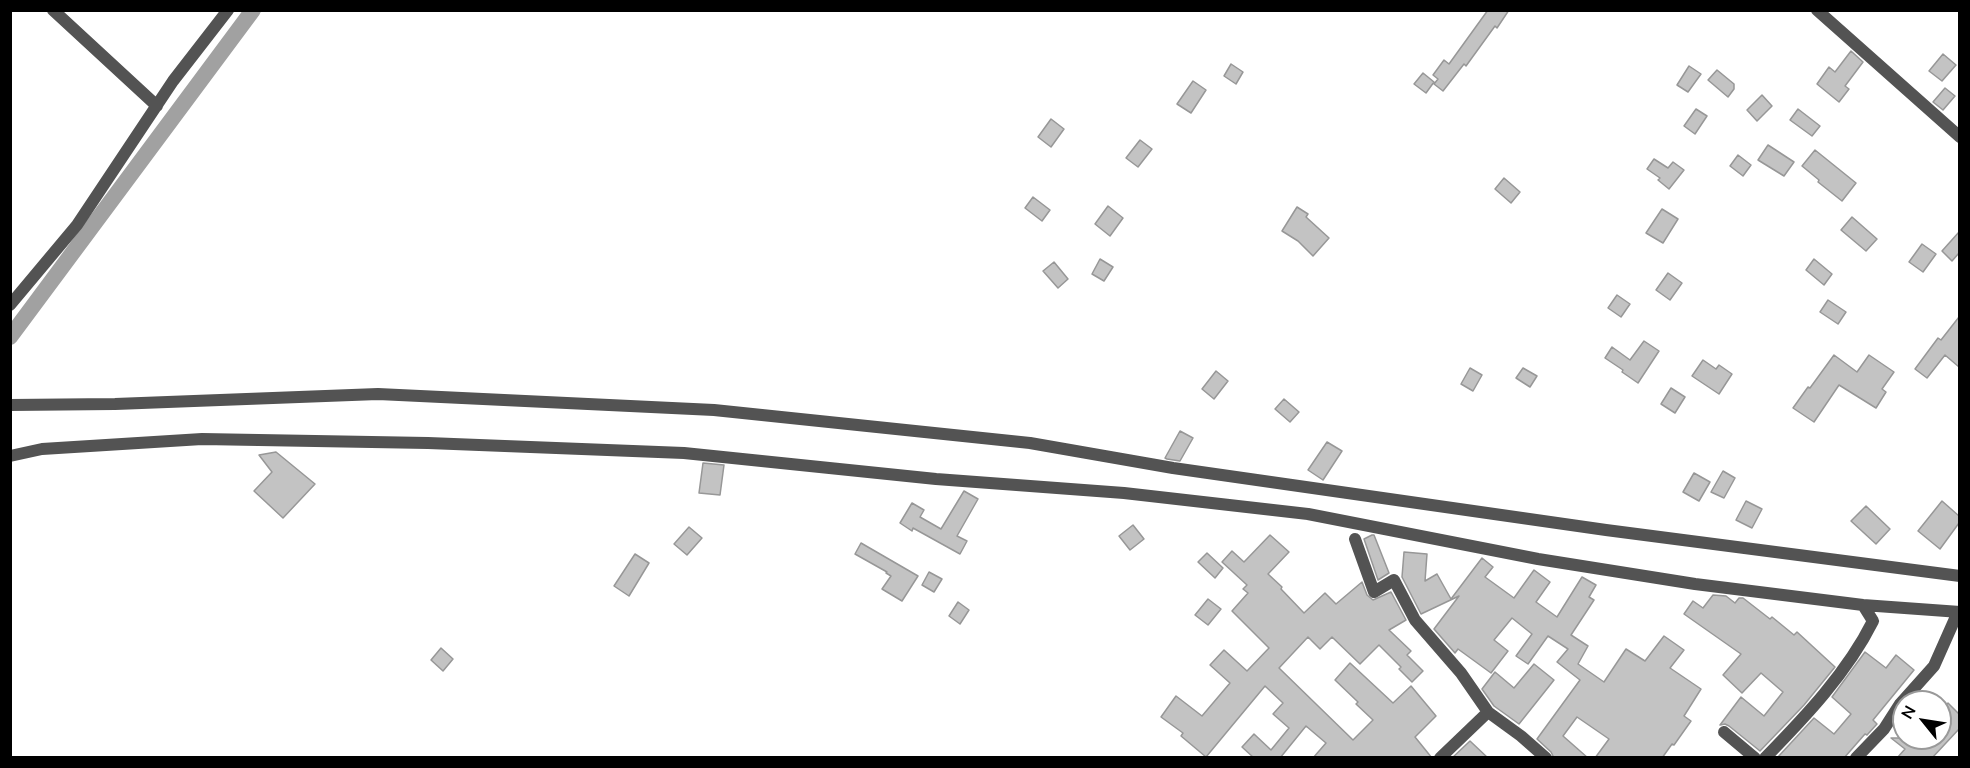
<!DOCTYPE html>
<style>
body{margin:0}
#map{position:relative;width:1970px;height:768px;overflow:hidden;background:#fff;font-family:Mulish,sans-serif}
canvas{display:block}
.frame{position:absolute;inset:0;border:12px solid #000;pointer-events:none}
.north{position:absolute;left:1892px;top:690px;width:60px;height:60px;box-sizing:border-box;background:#fff;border:2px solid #999;border-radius:50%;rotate:300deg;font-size:16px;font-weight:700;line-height:24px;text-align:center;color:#000}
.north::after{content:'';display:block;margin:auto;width:21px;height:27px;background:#000;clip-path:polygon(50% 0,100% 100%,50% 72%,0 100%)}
</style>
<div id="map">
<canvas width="1970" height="768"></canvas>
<div class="frame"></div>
<div class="north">N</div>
</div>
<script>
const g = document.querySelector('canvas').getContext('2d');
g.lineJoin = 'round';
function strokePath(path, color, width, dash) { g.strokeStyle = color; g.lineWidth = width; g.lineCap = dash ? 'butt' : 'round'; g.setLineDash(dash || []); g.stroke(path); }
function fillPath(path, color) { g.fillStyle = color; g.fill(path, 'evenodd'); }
const canal = new Path2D(`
 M 10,337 L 253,10`);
const building = new Path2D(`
 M 1488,10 L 1509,10 L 1497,28 L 1495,26 L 1466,66 L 1464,64 L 1443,91 L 1434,84 L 1438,79 L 1433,75 L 1444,60 L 1449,64 Z
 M 1851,51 L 1863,62 L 1845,86 L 1849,89 L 1839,102 L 1817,84 L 1829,67 L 1835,72 Z
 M 1943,54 L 1956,65 L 1942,81 L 1929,71 Z
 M 1231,64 L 1243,72 L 1236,84 L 1224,76 Z
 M 1689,66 L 1701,74 L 1688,92 L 1677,85 Z
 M 1717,70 L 1734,84 L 1734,89 L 1728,97 L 1708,80 Z
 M 1423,73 L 1434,82 L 1426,93 L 1414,84 Z
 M 1193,81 L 1206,90 L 1191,113 L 1177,104 Z
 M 1945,88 L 1955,96 L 1943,110 L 1933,102 Z
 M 1762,95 L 1772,106 L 1757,121 L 1747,110 Z
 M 1696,109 L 1707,116 L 1695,134 L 1684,126 Z
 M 1798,109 L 1820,126 L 1812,136 L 1790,120 Z
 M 1051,119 L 1064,129 L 1051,147 L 1038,137 Z
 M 1140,140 L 1152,149 L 1138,167 L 1126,158 Z
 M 1768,145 L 1794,162 L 1784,176 L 1758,160 Z
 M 1815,150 L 1856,183 L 1842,201 L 1818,182 L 1819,180 L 1802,166 Z
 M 1738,155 L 1751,165 L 1743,176 L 1730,166 Z
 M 1654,159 L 1668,168 L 1673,162 L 1684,170 L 1669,189 L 1658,180 L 1660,178 L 1647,169 Z
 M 1504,178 L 1520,192 L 1511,203 L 1495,189 Z
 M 1033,197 L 1050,210 L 1042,221 L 1025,208 Z
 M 1108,206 L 1123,218 L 1110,236 L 1095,224 Z
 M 1297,207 L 1308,214 L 1306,217 L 1329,238 L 1313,256 L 1298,241 L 1282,231 Z
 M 1662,209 L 1678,219 L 1663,243 L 1646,233 Z
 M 1852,217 L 1877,239 L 1866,251 L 1841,230 Z
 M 1959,232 L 1959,253 L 1952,261 L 1942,251 Z
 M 1922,244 L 1936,254 L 1923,272 L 1909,262 Z
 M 1100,259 L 1113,267 L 1104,281 L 1092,274 Z
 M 1814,259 L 1832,274 L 1824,285 L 1806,270 Z
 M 1054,262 L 1068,279 L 1058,288 L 1043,271 Z
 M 1668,273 L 1682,283 L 1670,300 L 1656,290 Z
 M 1617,295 L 1630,304 L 1621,317 L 1608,308 Z
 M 1828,300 L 1846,312 L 1838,324 L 1820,312 Z
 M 1959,317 L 1959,367 L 1945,355 L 1927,378 L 1915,369 L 1938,338 L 1941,340 Z
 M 1644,341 L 1659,351 L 1638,383 L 1622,372 L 1623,370 L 1605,358 L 1612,347 L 1630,360 Z
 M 1834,355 L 1857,372 L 1869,355 L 1894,372 L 1882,389 L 1886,392 L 1876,408 L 1839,385 L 1814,422 L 1793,408 L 1808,387 L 1810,388 Z
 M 1703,360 L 1716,369 L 1719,365 L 1732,374 L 1719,394 L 1692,376 Z
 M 1470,368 L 1482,375 L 1473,391 L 1461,384 Z
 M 1523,368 L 1537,376 L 1530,387 L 1516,378 Z
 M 1216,371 L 1228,381 L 1214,399 L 1202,389 Z
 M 1671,388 L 1685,397 L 1675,413 L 1661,404 Z
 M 1284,399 L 1299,412 L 1290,422 L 1275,409 Z
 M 1180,431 L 1193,438 L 1180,461 L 1167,459 L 1165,458 Z
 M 1327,442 L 1342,451 L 1323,480 L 1308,470 Z
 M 276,452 L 315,484 L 283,518 L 254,491 L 272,472 L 259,455 Z
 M 703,463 L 724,465 L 720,495 L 699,493 Z
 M 1723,471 L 1735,478 L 1724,498 L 1711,492 Z
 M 1694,473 L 1710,482 L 1699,501 L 1683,492 Z
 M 964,491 L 978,499 L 957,536 L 967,541 L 960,554 L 913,528 L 912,531 L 900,523 L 912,503 L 924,510 L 920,517 L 941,529 Z
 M 1746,501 L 1762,509 L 1752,528 L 1736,520 Z
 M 1942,501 L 1959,516 L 1959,523 L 1940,549 L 1918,531 Z
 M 1866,506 L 1890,529 L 1876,544 L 1851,521 Z
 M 1133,525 L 1144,539 L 1130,550 L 1119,536 Z
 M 689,527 L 702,538 L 687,555 L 674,544 Z
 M 1270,535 L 1289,552 L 1268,574 L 1282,587 L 1281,589 L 1304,613 L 1325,593 L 1336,604 L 1362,582 L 1367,595 L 1373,600 L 1391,592 L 1406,620 L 1389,630 L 1411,651 L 1407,655 L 1423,671 L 1412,682 L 1399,669 L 1401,667 L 1379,645 L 1360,664 L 1332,637 L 1320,649 L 1308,637 L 1279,668 L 1353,740 L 1373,720 L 1356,704 L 1358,702 L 1335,680 L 1350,663 L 1393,703 L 1411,686 L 1436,716 L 1415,737 L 1432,758 L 1313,758 L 1326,743 L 1306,726 L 1280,758 L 1254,758 L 1242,747 L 1254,734 L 1271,750 L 1289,728 L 1273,714 L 1283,703 L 1265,686 L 1206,757 L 1181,736 L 1183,733 L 1161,717 L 1176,696 L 1202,716 L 1230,683 L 1210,665 L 1224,650 L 1247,671 L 1269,648 L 1232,611 L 1248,593 L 1243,589 L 1247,585 L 1222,562 L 1232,551 L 1244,562 Z
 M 1372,535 L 1374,535 L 1389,573 L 1378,580 L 1364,539 Z
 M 861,543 L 918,576 L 902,601 L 882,589 L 891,576 L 886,573 L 887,572 L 855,554 Z
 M 1404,552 L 1427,554 L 1425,581 L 1437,574 L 1451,599 L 1482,558 L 1493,567 L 1485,577 L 1514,598 L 1534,570 L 1550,582 L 1536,602 L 1557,617 L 1582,577 L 1596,585 L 1589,597 L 1594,600 L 1571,635 L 1588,646 L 1578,664 L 1604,682 L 1626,649 L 1645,661 L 1664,636 L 1684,650 L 1670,668 L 1701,689 L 1684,716 L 1691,721 L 1674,745 L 1672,744 L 1662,758 L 1595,758 L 1609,739 L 1577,717 L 1563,736 L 1588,758 L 1554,758 L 1551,752 L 1537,739 L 1580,680 L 1557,662 L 1568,649 L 1548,636 L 1528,664 L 1516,656 L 1532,634 L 1512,618 L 1494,640 L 1508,651 L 1491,673 L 1458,649 L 1455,653 L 1434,629 L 1459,596 L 1421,614 L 1402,577 Z
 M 1207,553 L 1223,568 L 1215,578 L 1198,562 Z
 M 635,554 L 649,563 L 629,596 L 614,586 Z
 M 929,572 L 942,579 L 934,592 L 922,585 Z
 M 1713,595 L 1726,596 L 1735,603 L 1739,598 L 1743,598 L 1770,619 L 1772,617 L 1794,635 L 1797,632 L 1835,667 L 1804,705 L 1760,751 L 1729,726 L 1725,724 L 1720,725 L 1741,697 L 1764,716 L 1783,692 L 1761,673 L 1742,693 L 1723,675 L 1741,654 L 1684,614 L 1693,601 L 1703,608 Z
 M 1208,599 L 1221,609 L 1208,625 L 1195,615 Z
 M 958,602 L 969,610 L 960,624 L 949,616 Z
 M 441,648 L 453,659 L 443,671 L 431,660 Z
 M 1865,652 L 1886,668 L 1896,655 L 1914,670 L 1873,720 L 1877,724 L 1867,735 L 1865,734 L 1844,758 L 1777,758 L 1814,718 L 1834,734 L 1851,714 L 1832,697 Z
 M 1534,664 L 1554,680 L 1519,724 L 1494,706 L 1482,689 L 1495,672 L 1514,688 Z
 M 1948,703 L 1959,714 L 1959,729 L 1932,758 L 1897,758 L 1905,749 L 1891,738 L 1940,738 L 1940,711 Z
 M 1470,741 L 1488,758 L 1452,758 Z`);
const street = new Path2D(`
 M 53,10 L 157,106
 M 1817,10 L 1960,137
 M 10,305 L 77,225 L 173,81 L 228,10
 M 10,405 L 115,404 L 378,394 L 714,410 L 1030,443 L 1173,468 L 1606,530 L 1960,576
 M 10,456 L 42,449 L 202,439 L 428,443 L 684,453 L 936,479 L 1124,493 L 1308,514 L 1538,559 L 1695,584 L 1863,605 L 1960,612
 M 1355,539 L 1374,592 L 1394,580 L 1415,620 L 1461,673 L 1488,712 L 1521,736 L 1546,758
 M 1724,732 L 1755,758
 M 1440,758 L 1488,712
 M 1765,758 C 1805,717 1847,673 1873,621 L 1863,605
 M 1856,758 L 1884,729 L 1900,704 L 1934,666 L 1958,612`);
strokePath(canal, '#a1a1a1', 16);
fillPath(building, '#c3c3c3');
strokePath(building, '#979797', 1.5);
strokePath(street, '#535353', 12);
</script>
